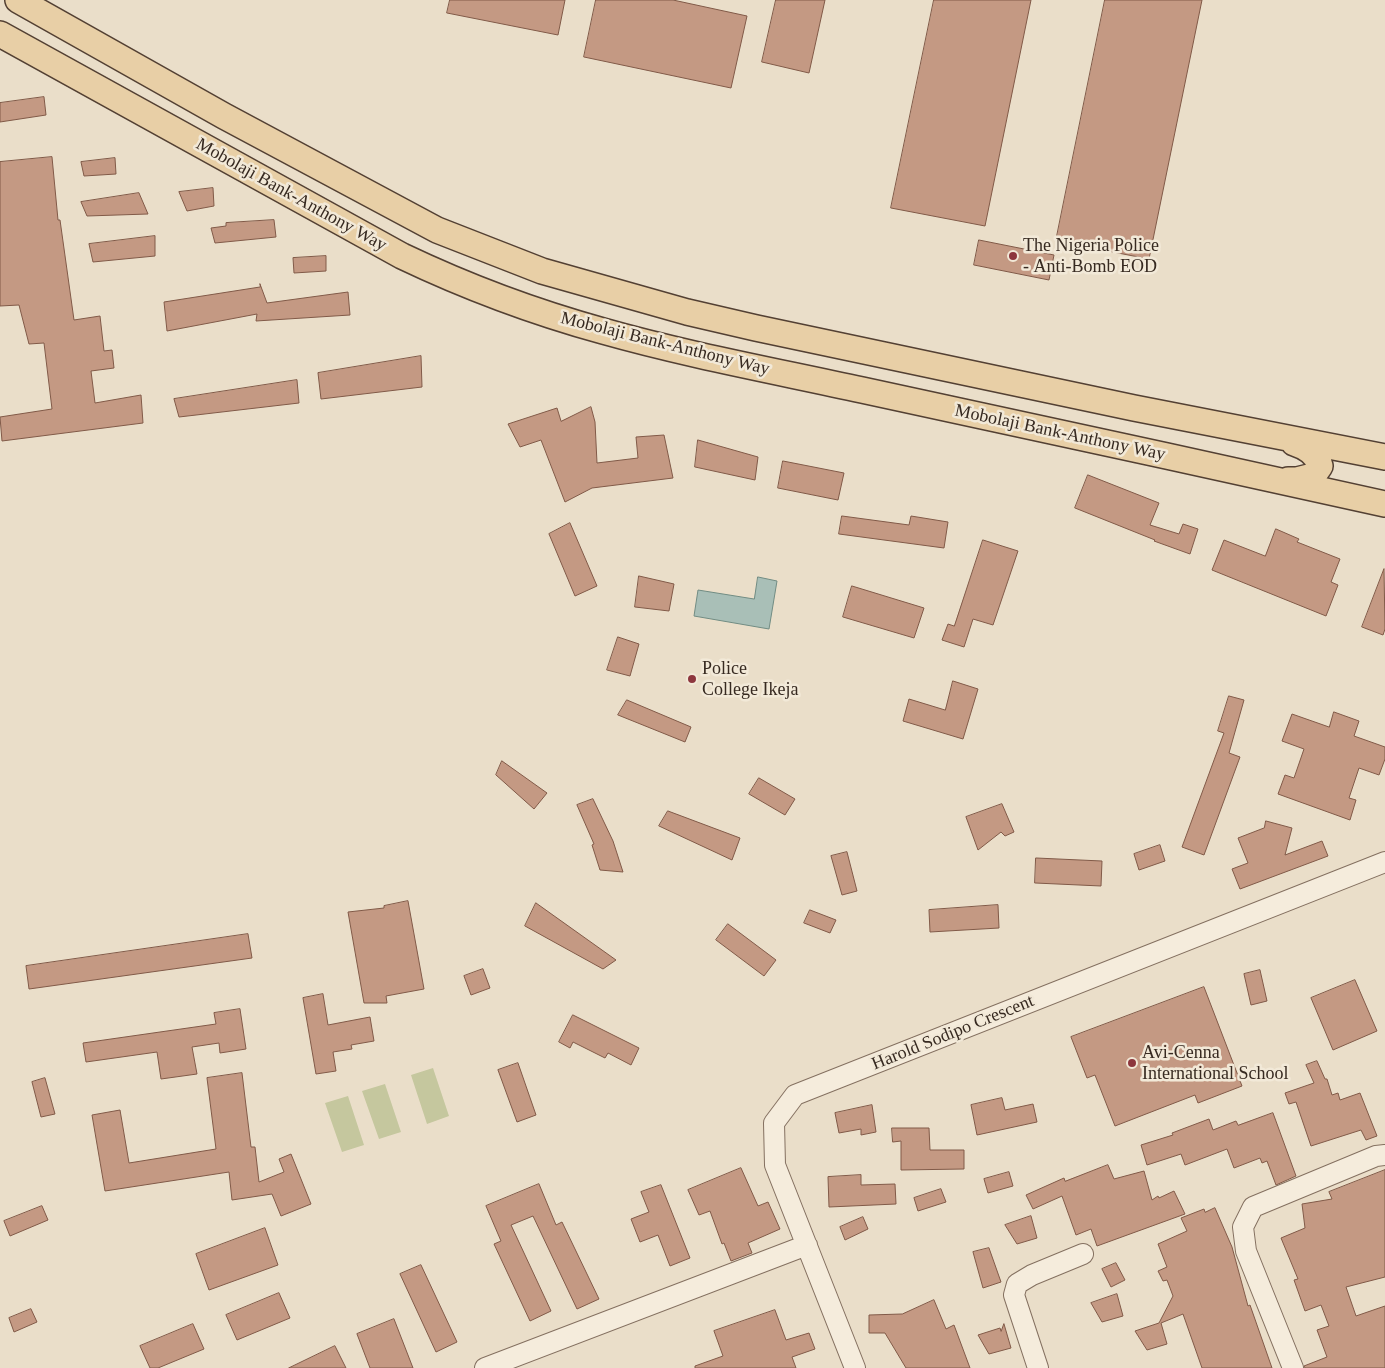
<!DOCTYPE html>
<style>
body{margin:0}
canvas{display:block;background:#eadec9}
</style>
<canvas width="1385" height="1368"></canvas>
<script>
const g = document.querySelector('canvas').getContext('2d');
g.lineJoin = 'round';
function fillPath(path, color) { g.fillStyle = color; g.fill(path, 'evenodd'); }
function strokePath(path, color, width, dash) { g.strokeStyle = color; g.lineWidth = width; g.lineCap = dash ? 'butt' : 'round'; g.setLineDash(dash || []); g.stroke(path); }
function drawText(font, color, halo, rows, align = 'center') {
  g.font = font + ' "Times New Roman",serif'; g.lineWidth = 5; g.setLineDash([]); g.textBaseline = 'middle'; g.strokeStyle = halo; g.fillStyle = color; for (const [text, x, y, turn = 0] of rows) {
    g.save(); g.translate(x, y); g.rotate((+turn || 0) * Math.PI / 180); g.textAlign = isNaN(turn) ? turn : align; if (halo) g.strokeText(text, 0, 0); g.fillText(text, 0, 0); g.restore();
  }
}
const green = new Path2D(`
 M 433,1068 L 449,1116 L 427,1124 L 411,1075 Z
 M 385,1084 L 401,1132 L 379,1139 L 362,1091 Z
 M 348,1096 L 364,1145 L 342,1152 L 325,1103 Z`);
const water = new Path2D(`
 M 758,577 L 777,581 L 769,629 L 694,616 L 698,590 L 754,599 Z`);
const building = new Path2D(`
 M 450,0 L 565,0 L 558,35 L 447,13 Z
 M 596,0 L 673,0 L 747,16 L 731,88 L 584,57 Z
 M 776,0 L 825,0 L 809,73 L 762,62 Z
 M 934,0 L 1031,0 L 985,226 L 891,208 Z
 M 1105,0 L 1202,0 L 1149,259 L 1056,241 Z
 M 44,97 L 46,115 L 0,122 L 0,103 Z
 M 52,157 L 58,220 L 60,220 L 74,320 L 100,316 L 104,351 L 112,350 L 114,368 L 91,371 L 95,403 L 141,395 L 143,423 L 2,441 L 0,417 L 52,409 L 44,343 L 29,344 L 19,305 L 0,306 L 0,162 Z
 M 115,158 L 116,174 L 84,176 L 81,162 Z
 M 213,188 L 214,206 L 187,211 L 179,192 Z
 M 139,193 L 148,214 L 87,216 L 81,202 Z
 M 274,220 L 276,237 L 215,243 L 211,228 L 226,226 L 226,223 Z
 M 155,236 L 155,256 L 93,262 L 89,244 Z
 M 979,240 L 1054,255 L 1049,280 L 974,265 Z
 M 326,256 L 326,271 L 294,273 L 293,258 Z
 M 260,284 L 267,303 L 348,292 L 350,315 L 256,321 L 257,314 L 167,331 L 164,302 L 260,287 Z
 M 421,356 L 422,387 L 321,399 L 318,373 Z
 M 297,380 L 299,403 L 179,417 L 174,399 Z
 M 591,407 L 595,422 L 597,463 L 638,458 L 636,437 L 664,435 L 673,478 L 592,488 L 565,502 L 541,440 L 520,447 L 508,424 L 557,408 L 561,421 Z
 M 698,440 L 758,457 L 755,480 L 695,467 Z
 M 783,461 L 844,473 L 838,500 L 778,488 Z
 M 1088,475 L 1159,503 L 1150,525 L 1179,534 L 1183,524 L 1198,529 L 1190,554 L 1154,541 L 1155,540 L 1075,508 Z
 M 842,516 L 909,525 L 911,516 L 948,522 L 944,548 L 839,534 Z
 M 570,523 L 597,586 L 575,596 L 549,534 Z
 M 1276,529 L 1299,539 L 1297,542 L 1340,559 L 1331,582 L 1338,585 L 1326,616 L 1212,570 L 1224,540 L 1265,556 Z
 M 983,540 L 1018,551 L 993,625 L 973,619 L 964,647 L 942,640 L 948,624 L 954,626 Z
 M 1384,569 L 1385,629 L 1383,635 L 1362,627 Z
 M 639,576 L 674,584 L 669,611 L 635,607 Z
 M 852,586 L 924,608 L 914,638 L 843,617 Z
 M 618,637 L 639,644 L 630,676 L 607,670 Z
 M 953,681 L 978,689 L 963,739 L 903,721 L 909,699 L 945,710 Z
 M 1229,696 L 1244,700 L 1229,753 L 1240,757 L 1204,855 L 1182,847 L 1224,733 L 1218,731 Z
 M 627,700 L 691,727 L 685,742 L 618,715 Z
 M 1334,712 L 1359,721 L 1354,736 L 1385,747 L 1385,759 L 1379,775 L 1359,768 L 1349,798 L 1356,800 L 1350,820 L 1278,794 L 1285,775 L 1294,778 L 1304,749 L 1282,741 L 1292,714 L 1329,727 Z
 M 502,761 L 547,793 L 534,809 L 496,775 Z
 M 759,778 L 795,799 L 785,815 L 749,794 Z
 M 593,799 L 613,841 L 623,872 L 600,870 L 592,845 L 594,844 L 577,805 Z
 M 1002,804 L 1014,832 L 1005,836 L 1001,832 L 978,850 L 966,817 Z
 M 668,811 L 740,838 L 732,860 L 659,826 Z
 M 1266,821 L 1292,828 L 1285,855 L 1322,841 L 1328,856 L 1240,889 L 1232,869 L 1248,863 L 1238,838 L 1264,828 Z
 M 1160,845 L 1165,861 L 1139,870 L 1134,854 Z
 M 847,852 L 857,891 L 842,895 L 831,856 Z
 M 1036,858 L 1102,861 L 1101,886 L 1035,883 Z
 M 408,901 L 424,989 L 386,996 L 387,1003 L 364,1003 L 348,912 L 384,908 L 384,906 Z
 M 536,903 L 616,960 L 603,969 L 525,926 Z
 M 998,905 L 999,928 L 930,932 L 929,910 Z
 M 810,910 L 836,920 L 830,933 L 804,923 Z
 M 728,924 L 776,960 L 764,976 L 716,940 Z
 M 248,934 L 252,958 L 29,989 L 26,966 Z
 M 483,969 L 490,988 L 471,995 L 464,976 Z
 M 1260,970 L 1267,1001 L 1251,1005 L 1244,974 Z
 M 1355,980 L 1377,1031 L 1333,1050 L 1311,998 Z
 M 1204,987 L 1242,1086 L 1198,1103 L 1195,1095 L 1115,1126 L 1095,1075 L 1087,1078 L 1071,1037 Z
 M 323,994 L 328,1025 L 370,1017 L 374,1041 L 351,1045 L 352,1049 L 333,1052 L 336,1071 L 316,1074 L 303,998 Z
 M 240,1009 L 246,1049 L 220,1053 L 219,1043 L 192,1047 L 197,1074 L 161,1079 L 157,1052 L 86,1062 L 83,1043 L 216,1024 L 214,1013 Z
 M 573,1015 L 639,1048 L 631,1065 L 608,1053 L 605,1058 L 573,1042 L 570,1048 L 559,1042 Z
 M 1317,1061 L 1325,1079 L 1327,1079 L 1332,1095 L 1338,1093 L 1340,1100 L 1360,1093 L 1377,1136 L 1366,1140 L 1361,1130 L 1311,1146 L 1296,1102 L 1289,1104 L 1285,1093 L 1314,1083 L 1306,1065 Z
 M 518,1063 L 536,1115 L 517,1122 L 498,1070 Z
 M 242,1073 L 251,1147 L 255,1147 L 259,1182 L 284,1172 L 279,1159 L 291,1154 L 311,1204 L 281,1216 L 272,1194 L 232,1200 L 229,1172 L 105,1191 L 92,1115 L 120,1110 L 129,1163 L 216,1149 L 207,1078 Z
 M 45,1078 L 55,1114 L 41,1117 L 32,1082 Z
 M 1002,1098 L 1005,1110 L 1033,1104 L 1037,1122 L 977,1135 L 971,1105 Z
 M 872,1105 L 876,1132 L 861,1135 L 861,1129 L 839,1133 L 835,1113 Z
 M 1273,1113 L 1296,1176 L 1276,1185 L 1267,1161 L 1262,1163 L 1260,1158 L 1234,1168 L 1227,1149 L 1185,1165 L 1181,1154 L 1147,1165 L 1141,1145 L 1173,1135 L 1172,1133 L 1209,1119 L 1213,1130 L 1236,1121 L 1238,1125 Z
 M 892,1128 L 929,1128 L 930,1150 L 964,1150 L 964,1169 L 901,1170 L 901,1141 L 893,1142 Z
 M 1108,1165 L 1114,1179 L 1144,1171 L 1152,1200 L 1158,1196 L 1159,1198 L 1174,1191 L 1185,1214 L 1097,1246 L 1091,1229 L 1076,1235 L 1062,1196 L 1033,1209 L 1026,1195 L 1064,1178 L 1065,1181 Z
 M 741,1168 L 758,1206 L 768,1202 L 780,1229 L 748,1243 L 752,1253 L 731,1261 L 724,1243 L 722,1244 L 710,1211 L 699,1215 L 688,1190 Z
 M 1385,1170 L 1385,1277 L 1346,1287 L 1356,1316 L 1385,1306 L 1385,1368 L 1305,1368 L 1304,1366 L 1327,1357 L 1317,1330 L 1329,1326 L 1321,1305 L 1305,1311 L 1294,1280 L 1298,1279 L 1281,1238 L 1305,1228 L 1302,1204 L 1332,1199 L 1329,1192 Z
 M 1009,1172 L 1013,1186 L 988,1193 L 984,1179 Z
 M 861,1175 L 861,1185 L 895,1184 L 896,1204 L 829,1207 L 828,1177 Z
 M 539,1184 L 556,1225 L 562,1222 L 599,1299 L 577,1309 L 533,1216 L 511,1225 L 551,1311 L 530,1321 L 494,1244 L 501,1241 L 486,1206 Z
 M 661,1185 L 690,1258 L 670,1266 L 658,1235 L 640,1242 L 631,1219 L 649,1212 L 641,1192 Z
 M 941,1189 L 946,1202 L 918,1211 L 914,1198 Z
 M 42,1206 L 48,1220 L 10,1236 L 4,1221 Z
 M 1215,1208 L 1232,1247 L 1248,1306 L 1250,1305 L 1272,1368 L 1202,1368 L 1183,1314 L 1161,1323 L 1167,1344 L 1147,1350 L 1135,1331 L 1159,1323 L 1173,1296 L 1167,1280 L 1163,1281 L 1158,1271 L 1167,1267 L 1158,1244 L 1187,1231 L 1181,1218 L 1204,1209 L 1205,1212 Z
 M 1031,1216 L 1037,1238 L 1017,1244 L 1005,1225 Z
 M 863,1217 L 868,1229 L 845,1240 L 840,1227 Z
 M 265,1228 L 278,1265 L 209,1290 L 196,1254 Z
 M 989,1248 L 1001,1282 L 983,1288 L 973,1252 Z
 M 1116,1263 L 1125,1280 L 1111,1287 L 1102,1269 Z
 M 421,1265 L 457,1342 L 436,1352 L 400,1274 Z
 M 279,1293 L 290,1318 L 237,1340 L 226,1315 Z
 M 1117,1294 L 1123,1316 L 1102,1322 L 1091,1303 Z
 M 934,1300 L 946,1329 L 954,1325 L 970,1368 L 906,1368 L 885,1333 L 869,1333 L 869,1315 L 902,1314 Z
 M 31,1309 L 37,1322 L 14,1332 L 9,1318 Z
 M 775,1310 L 786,1340 L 809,1333 L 815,1349 L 792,1357 L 796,1368 L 695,1368 L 695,1366 L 723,1356 L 714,1331 Z
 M 394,1319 L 413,1368 L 370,1368 L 357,1334 Z
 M 193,1324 L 204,1349 L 158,1368 L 150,1368 L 140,1346 Z
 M 1004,1324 L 1011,1348 L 989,1354 L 978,1335 L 1000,1328 L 1001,1331 Z
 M 335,1346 L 346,1368 L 289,1368 Z`);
const minor = new Path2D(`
 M 485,1368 L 807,1245
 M 855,1368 L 775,1165 L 774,1123 L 795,1095 L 1385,862
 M 1038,1368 L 1014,1295 L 1017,1284 L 1032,1275 L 1083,1254
 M 1293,1368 L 1246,1251 L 1243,1227 L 1253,1207 L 1376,1156 L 1385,1155`);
const major = new Path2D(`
 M 18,0 L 224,116 L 437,230 L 542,271 L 687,312 L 756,328 L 1134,408 L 1385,457
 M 0,34 L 402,256 C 467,287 534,312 603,331 C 688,355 775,371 862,390 C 1036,428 1211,465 1385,504
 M 1288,480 L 1297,480 L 1313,476 L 1320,466 C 1317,453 1306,447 1294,443`);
const markers = [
 [1013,256,5,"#8d363d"],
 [692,679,5,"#8d363d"],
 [1132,1063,5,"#8d363d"]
];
const streetNames = [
 ["Mobolaji Bank-Anthony Way",291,195,29],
 ["Mobolaji Bank-Anthony Way",665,344,14],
 ["Mobolaji Bank-Anthony Way",1060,433,12],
 ["Harold Sodipo Crescent",953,1033,-22]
];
const poiNames = [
 ["The Nigeria Police",1023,246],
 ["- Anti-Bomb EOD",1023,267],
 ["Police",702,669],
 ["College Ikeja",702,690],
 ["Avi-Cenna",1142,1053],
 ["International School",1142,1074]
];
fillPath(green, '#c5c79e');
fillPath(water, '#a9bfb7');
strokePath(water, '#718c83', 1);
fillPath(building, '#c49983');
strokePath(building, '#815a48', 1);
strokePath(minor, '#847060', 22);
strokePath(major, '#534033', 28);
strokePath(minor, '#f5ecdc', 20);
strokePath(major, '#e8cfa6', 25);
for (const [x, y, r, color] of markers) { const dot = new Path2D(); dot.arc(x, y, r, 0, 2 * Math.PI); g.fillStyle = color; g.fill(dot); strokePath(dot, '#f2e9d8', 2); }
drawText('18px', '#372a21', '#f2e9d8', streetNames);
drawText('18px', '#372a21', '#f2e9d8', poiNames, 'left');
</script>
